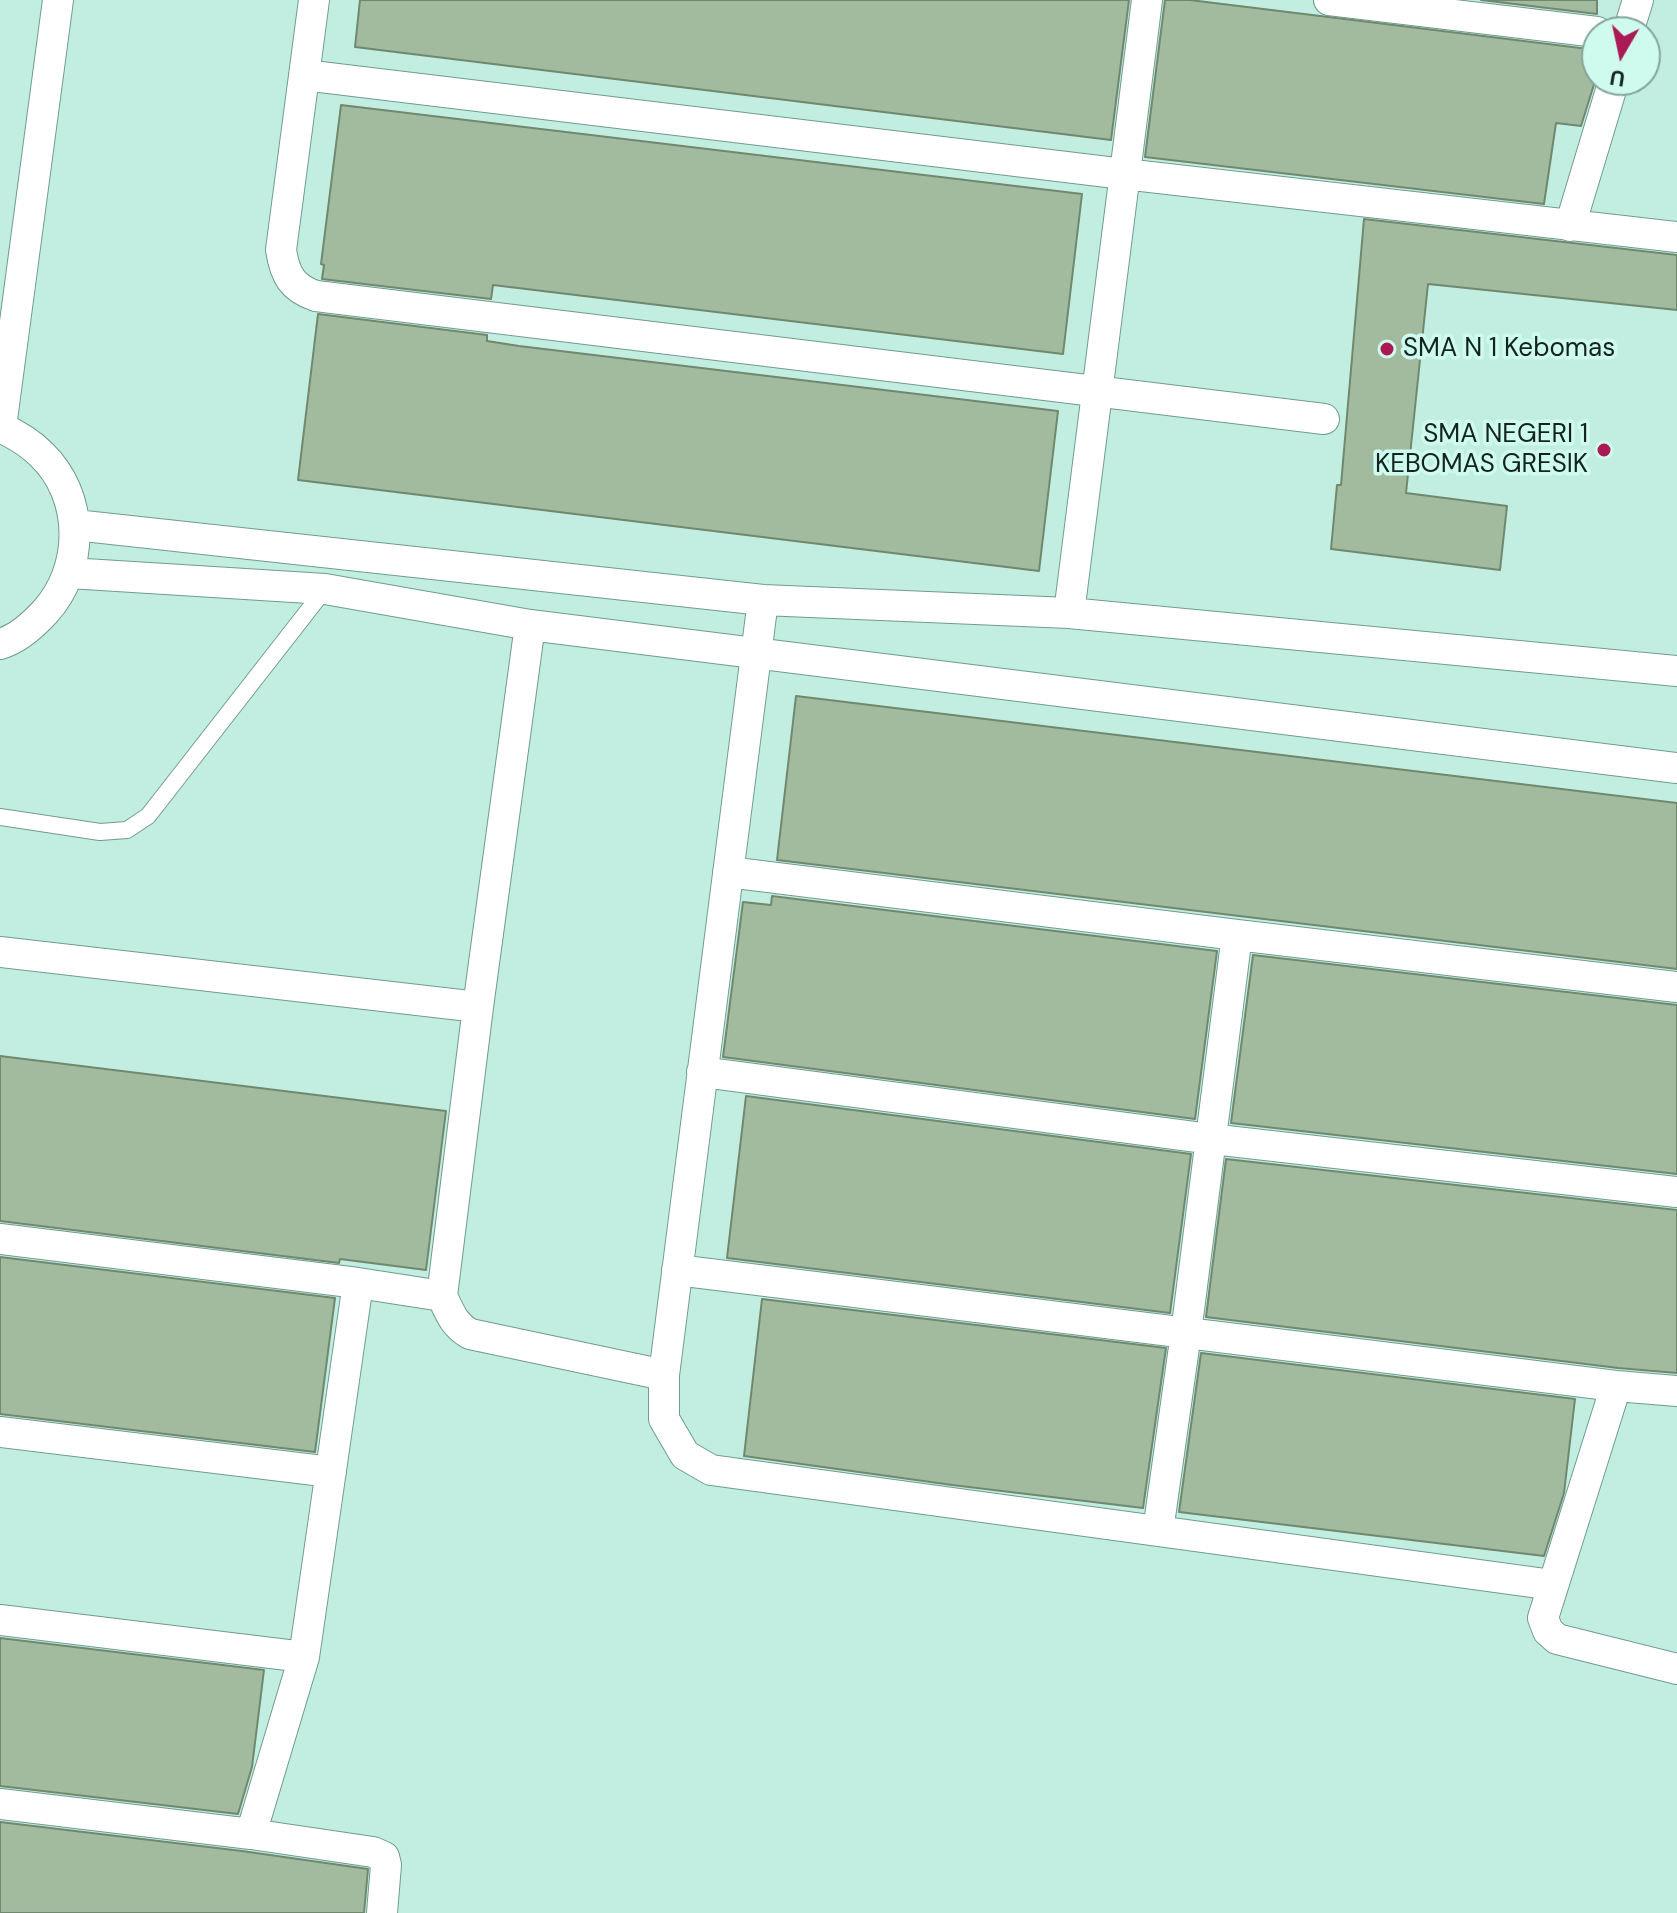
<!DOCTYPE html>
<style>
body{margin:0}
#map{position:relative;width:1677px;height:1913px;overflow:hidden;background:#c2eee2;font-family:"DM Sans",sans-serif}
canvas{display:block}
.north{position:absolute;left:1581px;top:16px;width:80px;height:80px;box-sizing:border-box;background:#cffbef;border:2px solid #84a59c;border-radius:50%;rotate:189deg;font-size:22px;font-weight:700;line-height:32px;text-align:center;color:#132420}
.north::after{content:'';display:block;margin:auto;width:28px;height:36px;background:#aa1a55;clip-path:polygon(50% 0,100% 100%,50% 72%,0 100%)}
</style>
<div id="map">
<canvas width="1677" height="1913"></canvas>
<div class="north">U</div>
</div>
<script>
const g = document.querySelector('canvas').getContext('2d');
g.lineJoin = 'round';
function fillPath(path, color) { g.fillStyle = color; g.fill(path, 'evenodd'); }
function strokePath(path, color, width, dash) { g.strokeStyle = color; g.lineWidth = width; g.lineCap = dash ? 'butt' : 'round'; g.setLineDash(dash || []); g.stroke(path); }
function drawText(font, color, halo, rows, align = 'center') {
  g.font = font + ' "DM Sans",sans-serif'; g.lineWidth = 7; g.setLineDash([]); g.textBaseline = 'middle'; g.strokeStyle = halo; g.fillStyle = color; for (const [text, x, y, turn = 0] of rows) {
    g.save(); g.translate(x, y); g.rotate((+turn || 0) * Math.PI / 180); g.textAlign = isNaN(turn) ? turn : align; if (halo) g.strokeText(text, 0, 0); g.fillText(text, 0, 0); g.restore();
  }
}
const building = new Path2D(`
 M 360,0 L 1129,0 L 1111,140 L 355,47 Z
 M 1165,0 L 1190,0 L 1597,50 L 1596,78 L 1581,126 L 1556,123 L 1544,204 L 1145,157 Z
 M 1481,0 L 1597,0 L 1597,14 Z
 M 341,105 L 1082,194 L 1063,354 L 493,285 L 491,299 L 322,279 L 324,265 L 321,264 Z
 M 1364,219 L 1677,255 L 1677,310 L 1428,284 L 1406,493 L 1507,506 L 1500,570 L 1331,549 L 1337,485 L 1341,485 Z
 M 318,314 L 487,335 L 487,341 L 519,346 L 1058,411 L 1039,571 L 298,480 Z
 M 796,696 L 1677,803 L 1677,969 L 777,860 Z
 M 772,896 L 1217,951 L 1195,1119 L 723,1057 L 743,902 L 771,905 Z
 M 1253,955 L 1677,1005 L 1677,1174 L 1231,1123 Z
 M 0,1056 L 446,1111 L 426,1270 L 340,1259 L 339,1263 L 0,1221 Z
 M 746,1096 L 1191,1154 L 1170,1313 L 727,1258 Z
 M 1226,1159 L 1677,1210 L 1677,1373 L 1618,1368 L 1206,1317 Z
 M 0,1257 L 335,1298 L 315,1452 L 0,1414 Z
 M 762,1299 L 1166,1348 L 1143,1508 L 952,1485 L 744,1456 Z
 M 1201,1353 L 1575,1399 L 1564,1493 L 1544,1556 L 1179,1512 Z
 M 0,1638 L 264,1670 L 252,1767 L 238,1814 L 0,1786 Z
 M 0,1822 L 242,1851 L 368,1869 L 364,1913 L 0,1913 Z`);
const lane = new Path2D(`
 M 0,817 L 100,832 L 127,830 L 148,816 L 325,589`);
const street = new Path2D(`
 M 314,0 L 281,250 C 285,275 292,288 316,296 L 1324,419
 M 1329,0 L 1597,32
 M 1628,32 L 1638,0
 M 304,75 L 1124,174 L 1677,237
 M 1570,226 L 1614,80
 M 0,427 C 15,434 29,442 41,454 C 85,496 85,568 45,612 C 33,625 18,639 0,644
 M 1,427 L 58,0
 M 75,525 L 763,600 L 1069,613 L 1677,671
 M 69,573 L 325,589 L 530,625 L 1677,768
 M 763,600 L 664,1375 L 664,1419 L 685,1455 L 711,1470 L 1553,1585
 M 1069,613 L 1147,0
 M 530,625 L 478,1007 L 442,1296 C 450,1313 454,1325 470,1334 L 664,1375
 M 728,872 L 1237,935 L 1677,987
 M 0,952 L 478,1007
 M 702,1072 L 1211,1139 L 1677,1192
 M 0,1239 L 358,1283 L 442,1296
 M 677,1270 L 1616,1386 L 1677,1391
 M 1616,1386 L 1543,1618 L 1548,1631 L 1557,1639 L 1677,1669
 M 0,1432 L 331,1472
 M 1158,1531 L 1186,1333 L 1237,935
 M 0,1620 L 304,1657
 M 0,1804 L 251,1834 L 373,1852 L 384,1857 L 386,1865 L 382,1913
 M 251,1834 L 304,1657 L 358,1283`);
const markers = [
 [1387,349,8,"#aa1a55"],
 [1604,450,8,"#aa1a55"]
];
const poiNames = [
 ["SMA N 1 Kebomas",1403,349],
 ["SMA NEGERI 1",1588,435,"right"],
 ["KEBOMAS GRESIK",1588,465,"right"]
];
fillPath(building, '#a2bb9f');
strokePath(building, '#70886d', 2);
strokePath(lane, '#719b90', 18);
strokePath(street, '#719b90', 32);
strokePath(lane, '#fff', 16);
strokePath(street, '#fff', 30);
for (const [x, y, r, color] of markers) { const dot = new Path2D(); dot.arc(x, y, r, 0, 2 * Math.PI); g.fillStyle = color; g.fill(dot); strokePath(dot, '#cffbef', 3); }
drawText('26px', '#132420', '#cffbef', poiNames, 'left');
</script>
